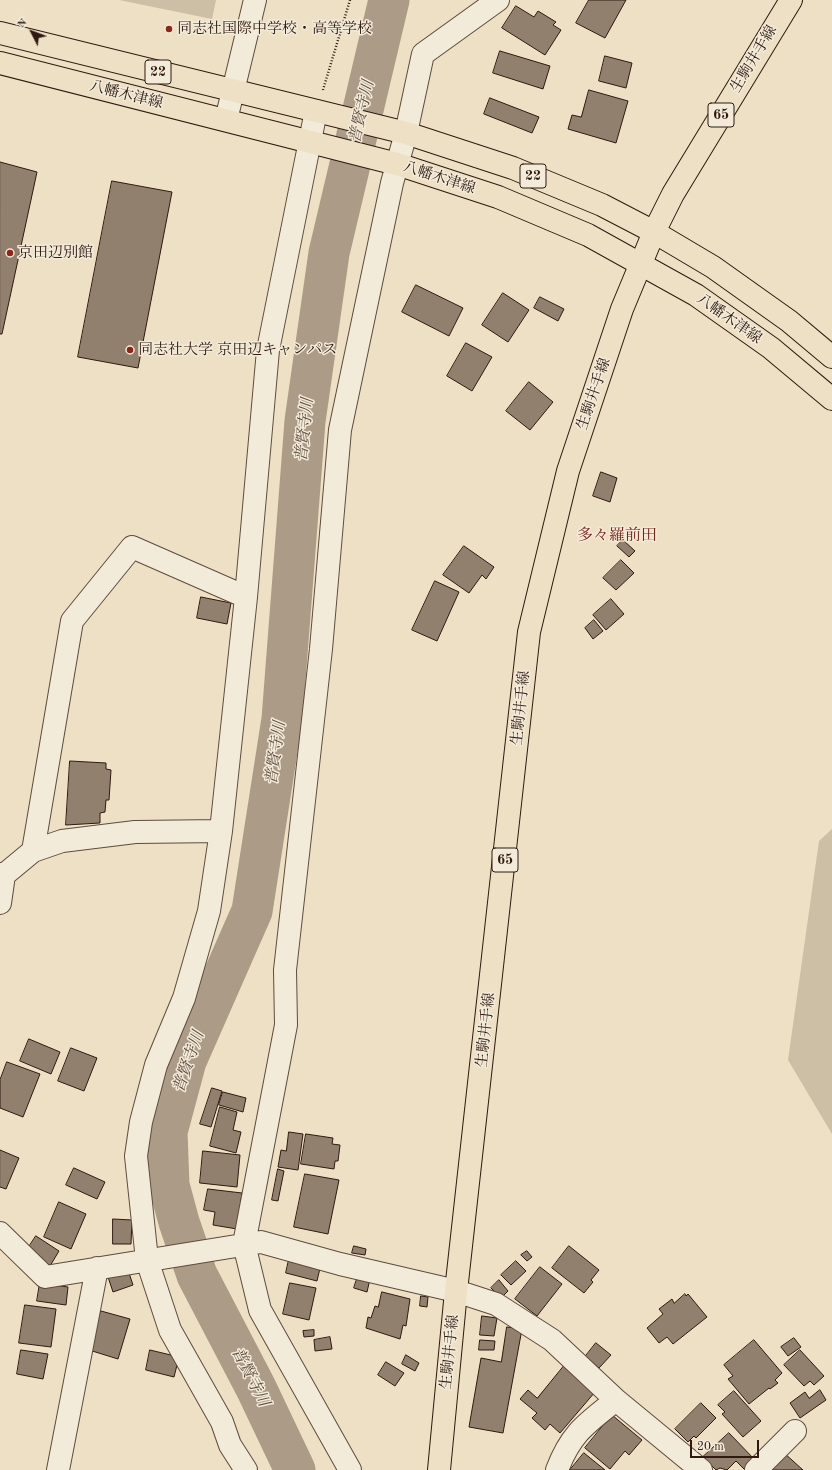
<!DOCTYPE html>
<meta charset="utf-8">
<style>
body{margin:0}
#map{position:relative;width:832px;height:1470px;overflow:hidden;background:#ede0c4;font-family:"Old Standard TT",serif}
canvas{display:block}
.north{position:absolute;left:12px;top:12px;width:40px;height:40px;-webkit-text-stroke:3px #f3ebd9;paint-order:stroke;rotate:312deg;font-size:11px;font-weight:700;line-height:16px;text-align:center;color:#2f1911}
.north::after{content:'';display:block;margin:auto;width:14px;height:18px;background:#2f1911;clip-path:polygon(50% 0,100% 100%,50% 72%,0 100%)}
.scale{position:absolute;left:690px;top:1440px;width:69px;height:18px;box-sizing:border-box;border:2px solid #2f1911;border-top:0;padding-left:5px;font-size:12px;line-height:14px;white-space:nowrap;color:#2f1911;-webkit-text-stroke:3px #f3ebd9;paint-order:stroke}
</style>
<div id="map">
<canvas width="832" height="1470"></canvas>
<div class="north">N</div>
<div class="scale">20 m</div>
</div>
<script>
const g = document.querySelector('canvas').getContext('2d');
g.lineJoin = 'round';
function fillPath(path, color) { g.fillStyle = color; g.fill(path, 'evenodd'); }
function strokePath(path, color, width, dash) { g.strokeStyle = color; g.lineWidth = width; g.lineCap = dash ? 'butt' : 'round'; g.setLineDash(dash || []); g.stroke(path); }
function drawText(font, color, halo, rows, align = 'center') {
  g.font = font + ' "Old Standard TT","Noto Serif JP",serif'; g.lineWidth = 3; g.setLineDash([]); g.textBaseline = 'middle'; g.strokeStyle = halo; g.fillStyle = color; for (const [text, x, y, turn = 0] of rows) {
    g.save(); g.translate(x, y); g.rotate((+turn || 0) * Math.PI / 180); g.textAlign = isNaN(turn) ? turn : align; if (halo) g.strokeText(text, 0, 0); g.fillText(text, 0, 0); g.restore();
  }
}
const green = new Path2D(`
 M 119,0 L 216,0 L 212,19 Z
 M 832,829 L 832,1134 L 788,1060 L 819,841 Z`);
const river = new Path2D(`
 M 295,1470 L 256,1388 L 197,1275 L 179,1222 L 169,1185 L 167,1132 L 186,1061 L 252,911 L 282,719 L 305,421 L 329,253 L 389,0`);
const building = new Path2D(`
 M 589,0 L 626,0 L 605,38 L 576,23 Z
 M 516,6 L 534,17 L 538,11 L 556,22 L 553,25 L 561,30 L 545,55 L 502,28 Z
 M 500,51 L 550,66 L 543,89 L 493,73 Z
 M 605,56 L 632,63 L 626,88 L 599,81 Z
 M 589,90 L 628,101 L 616,143 L 568,129 L 572,115 L 581,117 Z
 M 490,98 L 539,117 L 532,133 L 484,114 Z
 M 0,162 L 37,172 L 2,334 L 0,334 Z
 M 112,181 L 172,192 L 138,368 L 78,357 Z
 M 416,285 L 463,308 L 449,336 L 402,312 Z
 M 503,293 L 529,310 L 508,342 L 482,325 Z
 M 540,297 L 564,309 L 558,321 L 534,308 Z
 M 466,343 L 492,357 L 472,391 L 447,376 Z
 M 529,382 L 553,402 L 530,430 L 506,411 Z
 M 601,472 L 617,478 L 610,502 L 593,496 Z
 M 623,540 L 635,551 L 629,557 L 617,546 Z
 M 464,546 L 494,567 L 486,579 L 482,575 L 469,593 L 443,575 Z
 M 621,560 L 634,573 L 616,590 L 603,578 Z
 M 435,581 L 459,592 L 437,641 L 412,630 Z
 M 201,597 L 231,603 L 227,624 L 197,618 Z
 M 611,599 L 624,614 L 606,630 L 593,615 Z
 M 594,620 L 603,631 L 593,639 L 585,628 Z
 M 70,761 L 106,763 L 106,769 L 111,770 L 109,800 L 106,800 L 105,812 L 100,813 L 100,823 L 66,825 Z
 M 29,1039 L 60,1052 L 51,1074 L 20,1061 Z
 M 71,1048 L 97,1058 L 84,1091 L 58,1081 Z
 M 7,1062 L 40,1074 L 23,1117 L 0,1108 L 0,1080 Z
 M 212,1088 L 222,1091 L 211,1127 L 200,1124 Z
 M 223,1092 L 246,1098 L 243,1112 L 219,1105 Z
 M 220,1107 L 237,1112 L 233,1130 L 241,1132 L 236,1153 L 210,1146 Z
 M 289,1132 L 303,1134 L 298,1170 L 278,1167 L 281,1150 L 286,1151 Z
 M 306,1134 L 333,1138 L 332,1144 L 340,1145 L 338,1161 L 335,1161 L 334,1169 L 301,1164 Z
 M 0,1150 L 19,1158 L 6,1189 L 0,1187 Z
 M 203,1151 L 240,1155 L 237,1187 L 200,1183 Z
 M 74,1168 L 105,1182 L 97,1199 L 66,1185 Z
 M 278,1169 L 284,1171 L 278,1201 L 272,1200 Z
 M 305,1174 L 339,1180 L 328,1234 L 294,1227 Z
 M 208,1189 L 242,1193 L 237,1229 L 213,1225 L 215,1212 L 204,1210 Z
 M 59,1202 L 86,1214 L 71,1249 L 44,1237 Z
 M 113,1219 L 132,1220 L 131,1244 L 113,1244 Z
 M 36,1236 L 59,1251 L 50,1266 L 27,1250 Z
 M 354,1246 L 366,1249 L 365,1255 L 352,1253 Z
 M 569,1246 L 599,1270 L 591,1280 L 593,1282 L 584,1293 L 552,1268 Z
 M 527,1251 L 532,1257 L 527,1261 L 521,1255 Z
 M 290,1255 L 321,1264 L 317,1281 L 286,1273 Z
 M 516,1261 L 526,1271 L 511,1285 L 501,1275 Z
 M 540,1267 L 562,1284 L 537,1316 L 515,1299 Z
 M 128,1270 L 133,1285 L 113,1292 L 108,1277 Z
 M 358,1276 L 370,1279 L 367,1292 L 354,1288 Z
 M 499,1280 L 508,1291 L 501,1298 L 491,1288 Z
 M 40,1283 L 68,1287 L 66,1305 L 37,1301 Z
 M 290,1283 L 316,1288 L 309,1320 L 283,1314 Z
 M 382,1292 L 410,1299 L 406,1326 L 403,1325 L 400,1339 L 366,1328 L 368,1317 L 371,1318 L 375,1306 L 378,1307 Z
 M 685,1294 L 686,1296 L 688,1294 L 707,1317 L 673,1344 L 667,1337 L 659,1343 L 647,1328 L 663,1314 L 659,1309 L 672,1299 L 674,1303 Z
 M 421,1296 L 428,1297 L 427,1307 L 420,1306 Z
 M 25,1305 L 56,1309 L 51,1347 L 19,1343 Z
 M 101,1311 L 130,1319 L 118,1359 L 89,1350 Z
 M 482,1316 L 497,1318 L 494,1336 L 480,1335 Z
 M 507,1327 L 522,1329 L 503,1433 L 469,1427 L 481,1358 L 501,1362 Z
 M 314,1330 L 314,1336 L 304,1337 L 303,1331 Z
 M 330,1337 L 332,1349 L 315,1351 L 314,1340 Z
 M 794,1338 L 801,1347 L 788,1356 L 781,1347 Z
 M 480,1340 L 495,1341 L 494,1350 L 479,1350 Z
 M 754,1340 L 782,1373 L 775,1380 L 778,1383 L 770,1389 L 769,1388 L 749,1404 L 728,1379 L 733,1376 L 724,1365 Z
 M 596,1343 L 611,1355 L 599,1368 L 585,1357 Z
 M 21,1350 L 48,1354 L 43,1379 L 17,1374 Z
 M 150,1350 L 179,1357 L 174,1377 L 146,1370 Z
 M 800,1350 L 824,1376 L 814,1385 L 810,1381 L 804,1386 L 784,1365 Z
 M 406,1355 L 419,1363 L 415,1371 L 402,1364 Z
 M 386,1362 L 404,1373 L 395,1386 L 378,1375 Z
 M 564,1366 L 595,1392 L 560,1433 L 550,1424 L 545,1430 L 532,1418 L 537,1413 L 520,1399 L 528,1390 L 537,1398 Z
 M 820,1390 L 826,1400 L 800,1418 L 790,1403 L 805,1392 L 809,1398 Z
 M 734,1391 L 761,1421 L 743,1437 L 722,1414 L 725,1412 L 718,1405 Z
 M 701,1403 L 716,1418 L 696,1438 L 694,1436 L 688,1442 L 675,1429 Z
 M 612,1415 L 642,1440 L 629,1455 L 625,1451 L 610,1469 L 585,1448 Z
 M 729,1433 L 755,1460 L 745,1470 L 736,1461 L 727,1470 L 720,1468 L 716,1470 L 703,1457 Z
 M 783,1452 L 803,1470 L 767,1470 Z
 M 584,1453 L 605,1470 L 570,1470 Z`);
const path = new Path2D(`
 M 323,90 L 350,0`);
const street = new Path2D(`
 M 226,120 L 255,0
 M 33,851 L 72,621 L 132,547 L 246,597
 M 0,874 L 4,875 L 33,851 L 62,841 L 135,832 L 221,831
 M 0,903 L 4,875
 M 0,1233 L 45,1277 L 261,1242 L 340,1264 L 456,1291 L 496,1304 L 552,1340 L 616,1400 L 701,1470
 M 58,1470 L 97,1268
 M 246,1470 L 230,1445 L 222,1422 L 170,1330 L 147,1260 L 136,1156 L 141,1122 L 156,1065 L 184,998 L 209,911 L 221,831 L 246,597 L 268,350 L 316,111
 M 350,1470 L 260,1310 L 244,1244 L 286,1025 L 285,970 L 321,649 L 340,430 L 392,183 L 406,133 L 423,54 L 498,0
 M 557,1470 C 571,1433 586,1424 616,1400
 M 756,1470 L 795,1431`);
const primary = new Path2D(`
 M 0,33 L 406,133 L 513,168 L 602,205 L 654,232 L 713,267 L 789,321 L 832,357
 M 0,63 L 397,164 L 498,197 L 588,235 L 696,295 L 771,348 L 832,399
 M 439,1470 L 456,1291 L 529,632 L 568,471 L 622,309 L 654,232 L 673,194 L 791,0`);
const markers = [
 [169,29,4,"#8f2418"],
 [10,253,4,"#8f2418"],
 [130,350,4,"#8f2418"]
];
const shields = [
 [158,72,26],
 [721,115,26],
 [533,176,26],
 [505,860,26]
];
const shieldNames = [
 ["22",158,72],
 ["65",721,115],
 ["22",533,176],
 ["65",505,860]
];
const poiNames = [
 ["同志社国際中学校・高等学校",177,29],
 ["京田辺別館",18,253],
 ["同志社大学 京田辺キャンパス",138,350]
];
const streetNames = [
 ["生駒井手線",754,59,-59],
 ["八幡木津線",126,95,14],
 ["八幡木津線",439,178,18],
 ["八幡木津線",729,319,35],
 ["生駒井手線",594,394,-71],
 ["生駒井手線",521,708,-84],
 ["生駒井手線",486,1030,-84],
 ["生駒井手線",450,1352,-84]
];
const waterNames = [
 ["普賢寺川",362,112,-77],
 ["普賢寺川",305,430,-84],
 ["普賢寺川",276,753,-82],
 ["普賢寺川",189,1062,-71],
 ["普賢寺川",250,1377,63]
];
const neighbourhoodNames = [
 ["多々羅前田",617,536]
];
fillPath(green, '#cdbea6');
strokePath(river, '#ac9c87', 41);
fillPath(building, '#92806e');
strokePath(building, '#2f1911', 1);
strokePath(street, '#5e4b3e', 24);
strokePath(primary, '#2f1911', 24);
strokePath(path, '#2f1911', 2.5, [1, 2]);
strokePath(street, '#f3ebd9', 22);
strokePath(primary, '#ede0c4', 22);
for (const [x, y, r, color] of markers) { const dot = new Path2D(); dot.arc(x, y, r, 0, 2 * Math.PI); g.fillStyle = color; g.fill(dot); strokePath(dot, '#f3ebd9', 1.5); }
for (const [x, y, w] of shields) { const box = new Path2D(); box.roundRect(x - w / 2, y - 12, w, 24, 3); g.fillStyle = '#f3ebd9'; g.fill(box); strokePath(box, '#2f1911', 1); }
drawText('bold 14px', '#2f1911', null, shieldNames);
drawText('15px', '#2f1911', '#f3ebd9', poiNames, 'left');
drawText('15px', '#2f1911', '#f3ebd9', streetNames);
drawText('italic 16px', '#614d40', '#f3ebd9', waterNames);
drawText('16px', '#7a1f14', '#f3ebd9', neighbourhoodNames);
</script>
